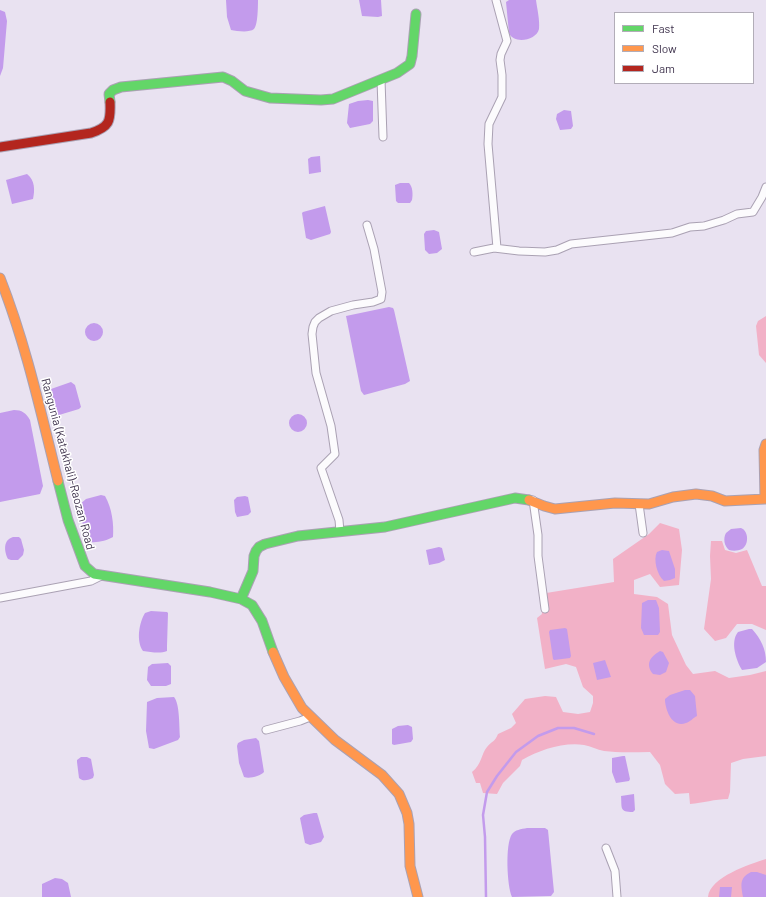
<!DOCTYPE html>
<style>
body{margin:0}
#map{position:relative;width:766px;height:897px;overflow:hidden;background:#e9e2f1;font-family:Barlow,sans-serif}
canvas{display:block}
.legend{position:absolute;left:614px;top:12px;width:140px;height:72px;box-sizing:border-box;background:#fff;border:1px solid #b2adb8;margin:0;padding:5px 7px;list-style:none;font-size:12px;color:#3f334d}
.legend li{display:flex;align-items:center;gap:8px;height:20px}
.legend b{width:20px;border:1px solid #b2adb8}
</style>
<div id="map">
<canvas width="766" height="897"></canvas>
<ul class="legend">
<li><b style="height:5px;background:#63d668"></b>Fast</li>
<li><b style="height:5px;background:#ff974d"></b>Slow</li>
<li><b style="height:5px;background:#b3261e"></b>Jam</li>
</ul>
</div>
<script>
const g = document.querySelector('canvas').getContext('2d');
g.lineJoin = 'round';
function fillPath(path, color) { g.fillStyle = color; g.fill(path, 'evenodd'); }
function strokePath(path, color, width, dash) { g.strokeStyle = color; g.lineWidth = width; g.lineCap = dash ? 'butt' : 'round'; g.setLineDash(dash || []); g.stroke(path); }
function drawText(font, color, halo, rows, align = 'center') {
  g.font = font + ' Barlow,sans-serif'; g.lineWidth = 3; g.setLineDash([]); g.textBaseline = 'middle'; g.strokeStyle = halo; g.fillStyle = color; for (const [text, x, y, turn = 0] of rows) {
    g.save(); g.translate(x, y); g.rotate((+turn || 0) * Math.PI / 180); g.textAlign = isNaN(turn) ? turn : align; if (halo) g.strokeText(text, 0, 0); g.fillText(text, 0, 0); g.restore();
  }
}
const green = new Path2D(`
 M 766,316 L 766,363 L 759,355 L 756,326 L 758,321 Z
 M 660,523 L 679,529 L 682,550 L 679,585 L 660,587 L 650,574 L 634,580 L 634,594 L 657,597 L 668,604 L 672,635 L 686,665 L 693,674 L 715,671 L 729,678 L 750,675 L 766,671 L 766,756 L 743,759 L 731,763 L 730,792 L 728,799 C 715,799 703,803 690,804 L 689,793 L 675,794 L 665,784 L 660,765 L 650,752 C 635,752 619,753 604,751 C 597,750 591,746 584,745 C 563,742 540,750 522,760 L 520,766 L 503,783 L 497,794 L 483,793 L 480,783 L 476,783 L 472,772 C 482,764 481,754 487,747 C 492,741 495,742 498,734 L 511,728 L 516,723 L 512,714 L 525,699 L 545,696 L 556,697 L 563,712 L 578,714 L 590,712 L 593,703 L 593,696 L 583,687 L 576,667 L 566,664 L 545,669 L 537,618 L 542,614 L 540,594 L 614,582 L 613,559 L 649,534 Z
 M 711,541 L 722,541 L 725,550 L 736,553 L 747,550 L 762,586 L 766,586 L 766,630 L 752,624 L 737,624 L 726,638 L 715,641 L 704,629 L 711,579 L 710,556 Z
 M 766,859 L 766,897 L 708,897 C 710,877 750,864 766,859 Z`);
const water = new Path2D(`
 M 226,0 L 258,0 C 258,5 258,25 254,29 C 249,33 237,31 231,30 L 227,17 Z
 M 359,0 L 381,0 L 382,16 L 378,17 L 362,16 Z
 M 509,0 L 536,0 C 537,8 540,20 539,29 C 537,40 514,45 509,33 L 506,2 Z
 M 0,10 L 5,12 L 7,21 L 3,68 L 0,76 Z
 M 368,100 L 373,101 L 373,121 L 370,124 L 350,128 L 347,123 L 349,104 L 358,101 Z
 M 564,110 L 571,111 L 573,126 L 571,129 L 560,130 L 556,119 L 557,114 Z
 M 320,156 L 321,172 L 309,174 L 308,159 L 311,157 Z
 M 27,174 C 35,180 35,190 33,199 L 12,204 L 6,180 Z
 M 400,183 L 409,183 C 413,187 413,195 412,200 L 410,203 L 398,203 L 396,201 L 395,185 Z
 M 325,206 L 331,232 L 330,234 L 311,240 L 306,238 L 302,213 L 303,212 Z
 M 434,230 L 439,232 L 442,249 L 437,253 L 429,254 L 425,250 L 424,234 L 426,231 Z
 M 389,307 L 393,308 L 394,310 L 410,381 L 405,384 L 364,395 L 361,391 L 346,316 Z
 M85 332a9 9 0 1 1 18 0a9 9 0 1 1-18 0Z
 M 71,382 L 75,385 L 81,407 L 79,409 L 59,415 L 56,415 L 51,402 L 51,389 Z
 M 14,410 C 22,410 26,413 30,420 L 43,486 L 40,494 L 0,502 L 0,413 Z
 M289 423a9 9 0 1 1 18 0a9 9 0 1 1-18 0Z
 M 101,495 L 105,496 C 112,508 114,524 113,537 C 106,541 94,544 86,541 C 83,534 84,528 82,521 C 81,515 78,511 79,505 L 86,499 Z
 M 245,496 L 248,497 L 251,512 L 248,515 L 237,517 L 235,512 L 234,500 L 237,497 Z
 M 741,528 C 749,531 749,545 742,549 C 738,551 733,551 729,550 C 724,546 723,538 726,533 L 731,529 Z
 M 13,537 L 19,537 L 21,539 L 24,550 L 23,555 L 18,560 L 11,560 L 8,559 C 4,551 3,540 13,537 Z
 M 439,547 L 442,548 L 445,560 L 439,563 L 429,565 L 426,550 Z
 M 662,550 L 669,551 L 675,569 L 675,578 L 670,580 L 664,581 C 657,575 653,559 657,552 Z
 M 648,600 L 656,600 L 659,608 L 660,632 L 658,635 L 644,635 L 641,628 L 642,603 Z
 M 151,611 L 167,612 L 168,613 L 167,646 L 167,651 C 160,654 151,652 143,651 C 136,641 139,623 145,613 Z
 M 565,628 L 567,629 L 571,656 L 570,658 L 554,660 L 553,659 L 549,632 L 550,630 Z
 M 749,629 L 752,629 C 761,639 766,649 766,662 L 757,668 L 742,670 C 736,660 730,642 738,632 Z
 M 660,651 L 663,652 L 669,663 L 666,672 L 660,675 L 653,674 C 645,664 650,657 660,651 Z
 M 605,660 L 611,677 L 597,680 L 593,663 Z
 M 168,663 L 171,666 L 171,684 L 166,686 L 151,686 L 147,680 L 148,667 L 152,664 Z
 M 685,690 L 690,690 L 695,696 L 697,716 C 693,718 690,722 686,723 C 672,728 666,711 665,701 L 665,699 L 670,695 Z
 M 174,697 C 180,704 179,727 180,737 L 178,740 L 154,749 L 149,748 L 146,731 L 147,702 L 157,698 Z
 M 408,725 L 412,727 L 413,739 L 411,742 L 394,745 L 392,744 L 392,729 L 398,726 Z
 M 256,738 L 259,741 L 264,772 C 260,776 250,779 244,777 L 239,763 L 237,746 L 238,743 L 244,740 Z
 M 623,756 L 625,756 L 630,779 L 629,781 L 616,783 L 612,772 L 612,758 Z
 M 81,757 L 87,757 L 91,759 L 94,775 L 93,778 C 89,780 83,782 79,778 L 77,762 L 77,760 Z
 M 634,794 L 635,810 L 633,812 C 619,812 622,808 621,796 Z
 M 314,813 L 317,813 L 318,816 L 324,837 L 321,842 L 310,845 L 305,843 L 300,818 L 304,815 Z
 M 527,828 L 545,828 L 548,830 L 554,892 L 551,896 L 512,897 C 507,886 505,844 512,834 C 515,830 521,829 527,828 Z
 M 751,872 L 757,872 L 766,875 L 766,897 L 743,897 C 741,885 739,878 751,872 Z
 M 55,878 L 62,879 L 68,883 L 71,897 L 42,897 L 42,884 Z
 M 720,887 L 732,887 L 731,897 L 719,897 Z`);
const stream = new Path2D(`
 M 486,897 L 485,837 L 483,815 L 487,792 L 497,776 L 516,752 L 538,736 L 558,728 L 574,728 L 594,734`);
const street = new Path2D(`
 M 496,0 L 507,41 L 501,54 L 500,60 L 502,75 L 502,97 L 489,124 L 488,144 L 497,248
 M 381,80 L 383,137
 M 474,252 L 494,248 L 519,251 L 545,252 L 557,250 L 571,244 L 672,233 L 690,227 L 704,226 L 724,220 L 737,214 L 753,212 L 762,197 L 766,187
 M 533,500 L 538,535 L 538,556 L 545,609
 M 639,504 L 643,533
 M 340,532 L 339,520 L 321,468 L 335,454 L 331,426 L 316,373 L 312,334 L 313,327 L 315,322 L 319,318 L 331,311 L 353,305 L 373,302 L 381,299 L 382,292 L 374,249 L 367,225
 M 0,598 L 91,581 L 101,576
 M 266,730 L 300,721 L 310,717
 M 606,848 L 615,871 L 617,897`);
const fast = new Path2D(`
 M 110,102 L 109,94 L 113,90 L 121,87 L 223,77 L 232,81 L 245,91 L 270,98 L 321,100 L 333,99 L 397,73 L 410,64 L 412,56 L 416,14
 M 58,481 L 68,520 L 85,566 L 94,574 L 210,592 L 241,599 L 252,605 L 262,621 L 273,652
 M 241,599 L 253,571 L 254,556 L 256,551 L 259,547 L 265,544 L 298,536 L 385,527 L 515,498 L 529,500`);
const slow = new Path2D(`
 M 0,278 C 26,344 41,413 58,481
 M 529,500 L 544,506 L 555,509 L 615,503 L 649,504 L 673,497 L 696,494 L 712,496 L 725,501 L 765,499 L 764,450 L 766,444
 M 273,652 L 284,677 L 302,708 L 335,740 L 382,775 L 399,794 L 407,813 L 409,824 L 410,866 L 418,897`);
const jam = new Path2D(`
 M 0,147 L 91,133 C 109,127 111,122 110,102`);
const streetNames = [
 ["Rangunia (Katakhali)-Raozan Road",68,464,75]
];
fillPath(green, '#f2b1c7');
fillPath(water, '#c39bec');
strokePath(stream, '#c39bec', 2.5);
strokePath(street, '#aaa1b3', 9);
strokePath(fast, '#aaa1b3', 11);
strokePath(slow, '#aaa1b3', 11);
strokePath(jam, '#aaa1b3', 11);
strokePath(street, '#fcfbfd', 7);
strokePath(fast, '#63d668', 9);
strokePath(slow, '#ff974d', 9);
strokePath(jam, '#b3261e', 9);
drawText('12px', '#3f334d', '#fff', streetNames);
</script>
